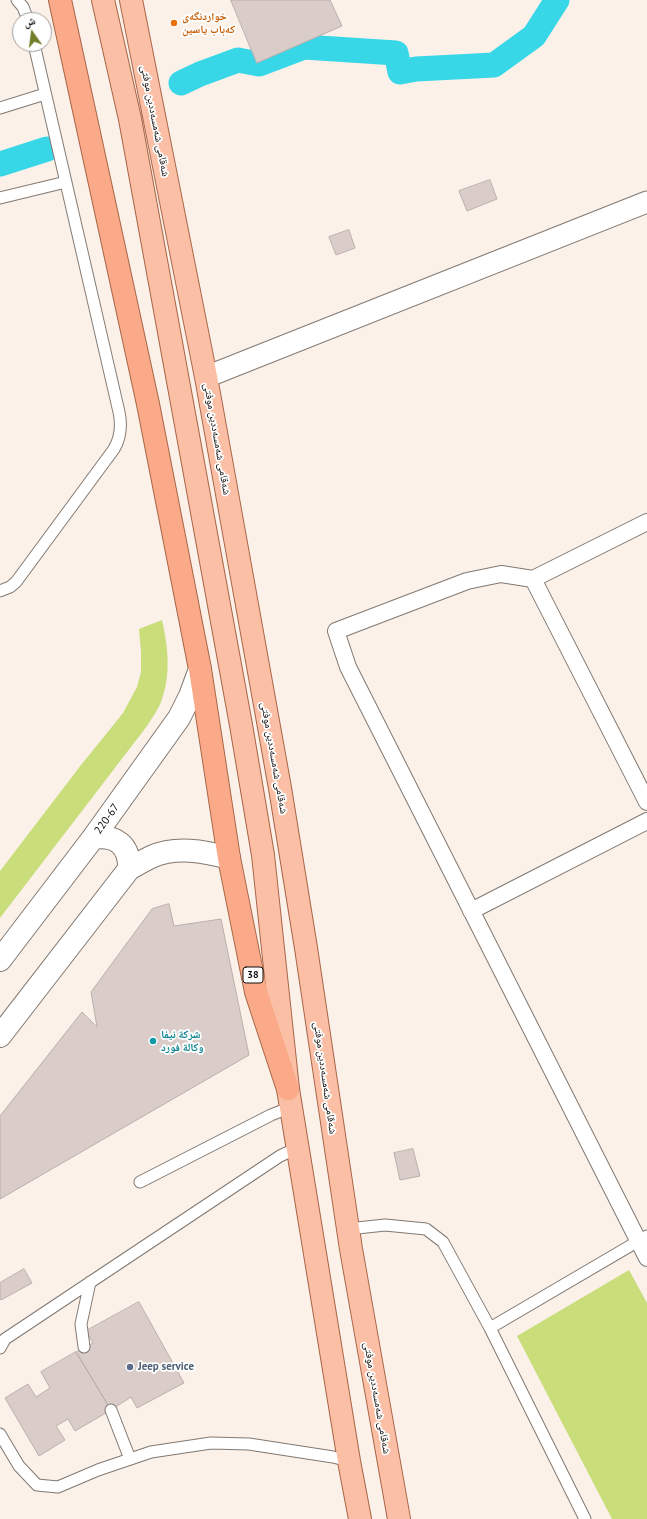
<!DOCTYPE html>
<meta charset="utf-8">
<style>
body{margin:0}
#map{position:relative;width:647px;height:1519px;overflow:hidden;background:#fbf1e9;font-family:"PT Sans","Noto Naskh Arabic",sans-serif}
canvas{display:block}
.north{position:absolute;left:12px;top:12px;width:40px;height:40px;box-sizing:border-box;background:#fff;border:1px solid #9f9e9d;border-radius:50%;rotate:346deg;font-size:11px;font-weight:700;line-height:16px;text-align:center;color:#100d0a}
.north::after{content:'';display:block;margin:auto;width:14px;height:18px;background:#747e2a;clip-path:polygon(50% 0,100% 100%,50% 72%,0 100%)}
</style>
<div id="map">
<canvas width="647" height="1519"></canvas>
<div class="north">ش</div>
</div>
<script>
const g = document.querySelector('canvas').getContext('2d');
g.lineJoin = 'round';
function fillPath(path, color) { g.fillStyle = color; g.fill(path, 'evenodd'); }
function strokePath(path, color, width, dash) { g.strokeStyle = color; g.lineWidth = width; g.lineCap = dash ? 'butt' : 'round'; g.setLineDash(dash || []); g.stroke(path); }
function drawText(font, color, halo, rows, align = 'center') {
  g.font = font + ' "PT Sans","Noto Naskh Arabic",sans-serif'; g.lineWidth = 3.5; g.setLineDash([]); g.textBaseline = 'middle'; g.strokeStyle = halo; g.fillStyle = color; for (const [text, x, y, turn = 0] of rows) {
    g.save(); g.translate(x, y); g.rotate((+turn || 0) * Math.PI / 180); g.textAlign = isNaN(turn) ? turn : align; if (halo) g.strokeText(text, 0, 0); g.fillText(text, 0, 0); g.restore();
  }
}
const green = new Path2D(`
 M 162,620 C 168,646 171,673 162,699 C 159,709 152,718 147,726 L 0,918 L 0,871 L 81,765 L 123,713 L 137,687 L 141,672 L 141,652 L 139,629 Z
 M 629,1270 L 647,1303 L 647,1519 L 612,1519 L 517,1336 Z`);
const canal = new Path2D(`
 M 181,83 L 200,74 L 238,60 L 259,64 L 304,47 L 396,53 L 400,72 L 416,69 L 494,65 L 534,36 L 557,0
 M 0,164 L 47,149`);
const building = new Path2D(`
 M 231,0 L 330,0 L 342,26 L 257,63 Z
 M 490,180 L 497,199 L 467,211 L 459,191 Z
 M 349,230 L 355,248 L 336,255 L 329,237 Z
 M 169,904 L 174,926 L 221,919 L 249,1055 L 0,1199 L 0,1116 L 82,1012 L 97,1027 L 91,992 L 152,909 Z
 M 413,1149 L 420,1176 L 400,1180 L 394,1153 Z
 M 24,1269 L 32,1283 L 1,1300 L 0,1298 L 0,1283 Z
 M 139,1302 L 184,1383 L 137,1408 L 131,1397 L 111,1410 L 76,1352 L 93,1343 L 86,1331 Z
 M 76,1352 L 111,1410 L 75,1431 L 68,1419 L 56,1426 L 65,1440 L 39,1456 L 5,1398 L 28,1384 L 36,1397 L 50,1388 L 41,1372 Z`);
const service = new Path2D(`
 M 17,0 L 23,7 L 28,20
 M 0,108 L 45,94
 M 0,198 L 66,182
 M 0,591 L 10,587 L 16,582 L 114,449 C 121,437 122,426 119,412 L 34,44
 M 140,1182 L 271,1115 L 291,1107
 M 348,1229 L 385,1225 L 426,1229 L 443,1242 L 490,1328 L 585,1519
 M 490,1328 L 647,1236
 M 84,1347 L 81,1324 L 90,1282
 M 0,1348 L 5,1339 L 280,1156 L 297,1148
 M 111,1410 L 130,1459
 M 0,1434 L 19,1466 L 37,1485 L 58,1487 L 98,1470 L 151,1452 L 211,1443 L 249,1444 L 333,1457 L 349,1461`);
const pedestrian = new Path2D(`
 M 647,522 L 533,579 L 501,574 L 467,581 L 336,631 L 348,667 L 647,1258
 M 533,579 L 647,802
 M 471,911 L 647,821`);
const minor = new Path2D(`
 M 206,377 L 647,202`);
const tertiary = new Path2D(`
 M 93,838 C 116,834 130,846 129,869
 M 0,960 L 93,838 L 179,718 L 190,696 L 200,669
 M 0,1036 L 129,869 C 136,865 143,861 151,857 C 176,846 204,851 229,858`);
const primary = new Path2D(`
 M 103,0 L 130,119 L 241,725 L 263,855 L 288,1089 L 349,1461 L 360,1519
 M 131,0 L 206,377 L 280,788 L 306,948 L 351,1249 L 399,1519`);
const trunk = new Path2D(`
 M 60,0 L 148,404 L 200,669 L 229,858 L 256,992 L 288,1089`);
const markers = [
 [174,23,4,"#e8710a"],
 [153,1041,4,"#0f9aa8"],
 [130,1367,4,"#5c6f8a"]
];
const shields = [
 [253,975,20]
];
const shieldNames = [
 ["38",253,975]
];
const foodNames = [
 ["خواردنگەی",182,17],
 ["کەباب یاسین",182,30]
];
const streetNames = [
 ["شەقامی شەمسەددین موفتی",155,121,79],
 ["شەقامی شەمسەددین موفتی",217,439,80],
 ["شەقامی شەمسەددین موفتی",274,758,80],
 ["220-67",107,819,-55],
 ["شەقامی شەمسەددین موفتی",325,1078,82],
 ["شەقامی شەمسەددین موفتی",377,1398,80]
];
const cultureNames = [
 ["شركة نيفا",161,1035],
 ["وكالة فورد",161,1048]
];
const serviceNames = [
 ["Jeep service",138,1367]
];
fillPath(green, '#c9dd7b');
strokePath(canal, '#38d7e7', 25);
fillPath(building, '#d9ccc9');
strokePath(building, '#bcaeac', 1);
strokePath(service, '#817871', 13);
strokePath(pedestrian, '#817871', 18);
strokePath(minor, '#817871', 23);
strokePath(tertiary, '#817871', 24);
strokePath(primary, '#a76548', 24);
strokePath(trunk, '#a76548', 24);
strokePath(service, '#fff', 11);
strokePath(pedestrian, '#fff', 16);
strokePath(minor, '#fff', 21);
strokePath(tertiary, '#fff', 22);
strokePath(primary, '#fbbfa6', 22);
strokePath(trunk, '#faaa88', 22);
for (const [x, y, r, color] of markers) { const dot = new Path2D(); dot.arc(x, y, r, 0, 2 * Math.PI); g.fillStyle = color; g.fill(dot); strokePath(dot, '#fff', 1.5); }
for (const [x, y, w] of shields) { const box = new Path2D(); box.roundRect(x - w / 2, y - 8, w, 16, 3); g.fillStyle = '#fff'; g.fill(box); strokePath(box, '#100d0a', 1); }
drawText('bold 10px', '#100d0a', null, shieldNames);
drawText('bold 11px', '#c56008', '#fff', foodNames, 'left');
drawText('11px', '#100d0a', '#fff', streetNames);
drawText('bold 11px', '#0d838f', '#fff', cultureNames, 'left');
drawText('bold 11px', '#4e5e75', '#fff', serviceNames, 'left');
</script>
